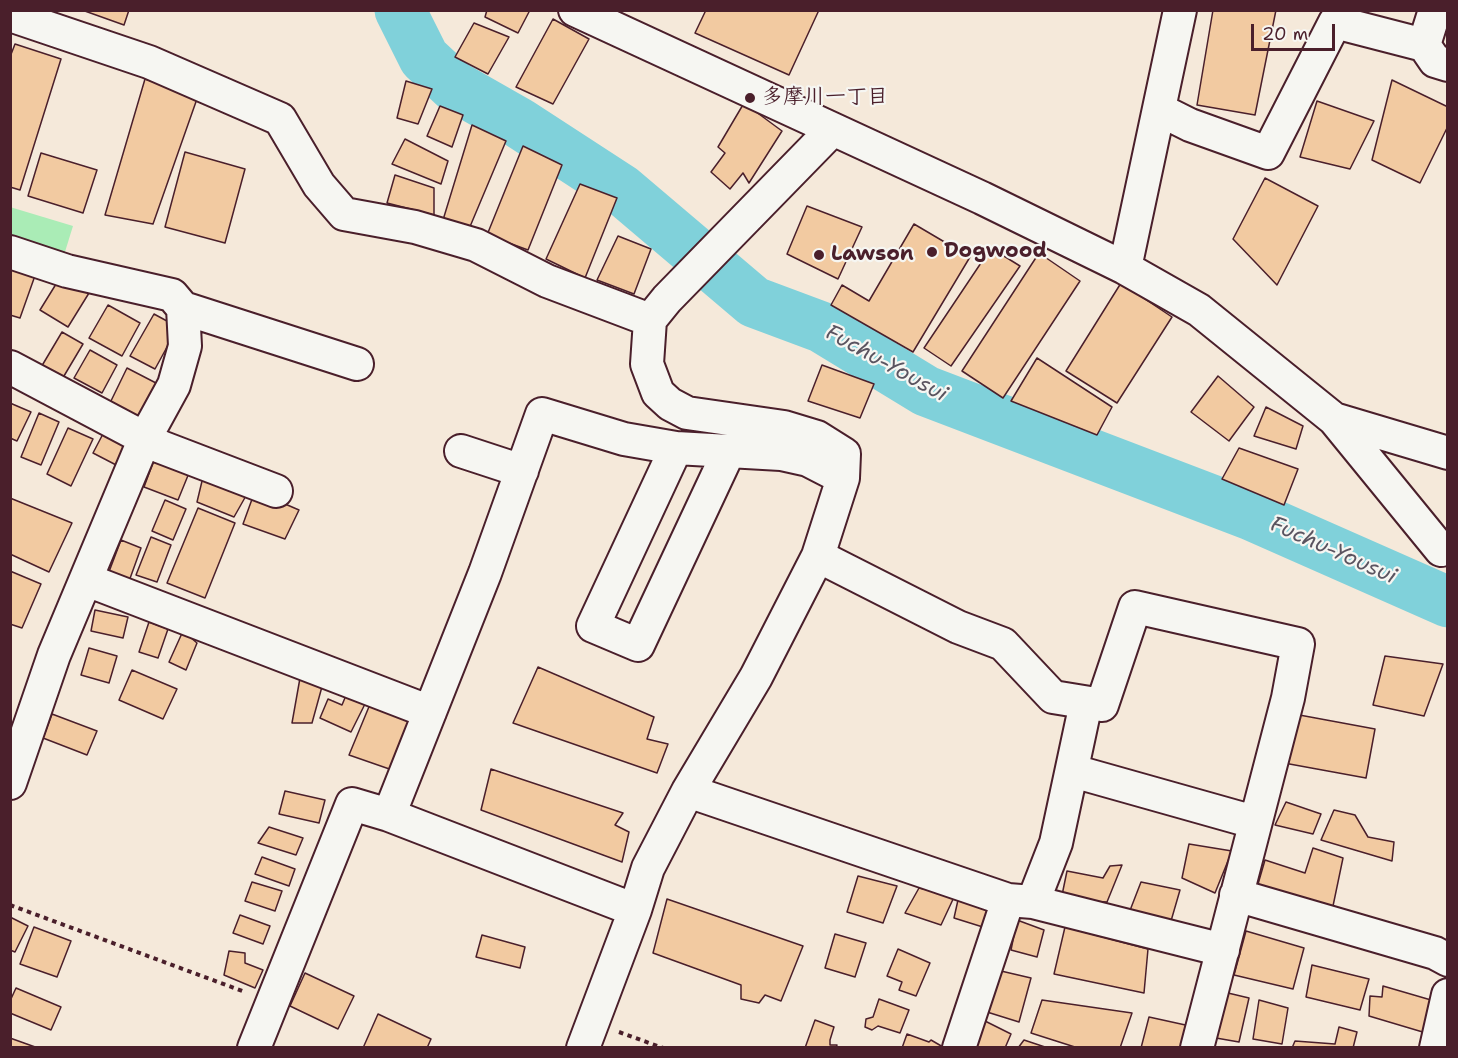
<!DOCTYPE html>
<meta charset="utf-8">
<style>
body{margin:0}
#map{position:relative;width:1458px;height:1058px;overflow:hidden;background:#f5e9da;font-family:"Shantell Sans",sans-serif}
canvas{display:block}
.frame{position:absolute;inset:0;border:12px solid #4a1f2b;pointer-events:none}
.scale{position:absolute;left:1251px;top:24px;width:84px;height:27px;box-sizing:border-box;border:3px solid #4a1f2b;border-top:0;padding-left:8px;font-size:18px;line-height:21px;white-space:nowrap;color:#4a1f2b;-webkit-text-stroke:4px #f6f6f2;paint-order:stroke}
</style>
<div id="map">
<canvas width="1458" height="1058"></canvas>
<div class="frame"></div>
<div class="scale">20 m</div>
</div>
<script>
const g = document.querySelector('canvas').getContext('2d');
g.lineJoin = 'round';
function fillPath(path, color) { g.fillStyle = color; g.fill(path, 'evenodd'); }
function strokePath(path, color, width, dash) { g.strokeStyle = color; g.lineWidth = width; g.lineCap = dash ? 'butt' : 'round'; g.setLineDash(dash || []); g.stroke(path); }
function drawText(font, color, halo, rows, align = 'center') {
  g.font = font + ' "Shantell Sans","Klee One",sans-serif'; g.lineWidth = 4.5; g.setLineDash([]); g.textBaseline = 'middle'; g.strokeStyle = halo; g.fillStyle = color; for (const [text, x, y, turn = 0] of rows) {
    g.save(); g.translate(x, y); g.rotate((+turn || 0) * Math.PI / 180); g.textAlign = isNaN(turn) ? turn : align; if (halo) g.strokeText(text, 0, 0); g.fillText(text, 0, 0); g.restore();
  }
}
const green = new Path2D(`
 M 10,207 L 73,226 L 64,255 L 11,239 Z`);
const river = new Path2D(`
 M 400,10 L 424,58 L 454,86 L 519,123 L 622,190 L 754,302 L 821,327 L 926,391 L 1251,515 L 1448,602`);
const building = new Path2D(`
 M 82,10 L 129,10 L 124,25 Z
 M 487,10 L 530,10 L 518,33 L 485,17 Z
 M 706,10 L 819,10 L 789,75 L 695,33 Z
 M 1213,10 L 1276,10 L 1255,115 L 1197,105 Z
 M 553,19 L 589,39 L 553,104 L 516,87 Z
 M 474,23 L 509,37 L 488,74 L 455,57 Z
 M 15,44 L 61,59 L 20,190 L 10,187 L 10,57 Z
 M 145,79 L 198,96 L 153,224 L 105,215 Z
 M 1392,80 L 1448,107 L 1448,126 L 1420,183 L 1372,160 Z
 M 406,81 L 432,89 L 418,124 L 397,118 Z
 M 1317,101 L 1374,121 L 1350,169 L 1300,157 Z
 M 744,103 L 782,131 L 749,183 L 743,173 L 730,189 L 711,172 L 725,153 L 718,147 Z
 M 440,106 L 463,115 L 452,147 L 427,136 Z
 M 472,125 L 506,141 L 469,229 L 443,220 Z
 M 405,139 L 448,161 L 441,184 L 392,164 Z
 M 523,146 L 562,165 L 528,250 L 487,235 Z
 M 185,152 L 245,169 L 225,243 L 165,227 Z
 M 41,153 L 97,170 L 83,213 L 28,196 Z
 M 395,175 L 434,188 L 434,215 L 387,203 Z
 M 1265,178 L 1318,206 L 1277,285 L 1233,239 Z
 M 580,184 L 617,198 L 585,278 L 546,259 Z
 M 807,206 L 862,227 L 838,279 L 787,254 Z
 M 914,224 L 970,257 L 913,352 L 831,305 L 842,285 L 869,301 Z
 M 618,236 L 651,249 L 634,294 L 597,280 Z
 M 991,248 L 1020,266 L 951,366 L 924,348 Z
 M 1039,253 L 1080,281 L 1003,398 L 962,371 Z
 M 10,260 L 37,270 L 20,318 L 10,315 Z
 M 61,276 L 89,293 L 68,327 L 40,310 Z
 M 1121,283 L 1172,317 L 1117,403 L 1066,371 Z
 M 108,305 L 140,323 L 122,356 L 89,338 Z
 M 154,314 L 178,327 L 155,369 L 130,356 Z
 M 62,332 L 83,344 L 61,381 L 40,369 Z
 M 90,350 L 117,365 L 102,393 L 74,378 Z
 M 1037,358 L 1112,407 L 1097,435 L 1011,401 Z
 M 822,365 L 874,384 L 860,418 L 808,401 Z
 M 127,368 L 156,383 L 137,420 L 109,405 Z
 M 1218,376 L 1254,407 L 1229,441 L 1191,412 Z
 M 10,403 L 31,412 L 17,441 L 10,438 Z
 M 1266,407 L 1303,426 L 1296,449 L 1254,436 Z
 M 39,413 L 59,422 L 41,465 L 21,457 Z
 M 68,428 L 93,439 L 71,486 L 47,474 Z
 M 105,430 L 132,443 L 120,467 L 93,453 Z
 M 1239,448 L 1298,469 L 1284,505 L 1222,479 Z
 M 154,460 L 189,473 L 178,500 L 144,487 Z
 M 203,477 L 247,494 L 234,517 L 197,502 Z
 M 255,491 L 299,510 L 285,539 L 243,524 Z
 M 10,498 L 72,523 L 49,572 L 10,554 Z
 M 165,500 L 186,509 L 173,540 L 152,531 Z
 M 198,508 L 235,523 L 205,598 L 167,583 Z
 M 151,537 L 171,545 L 157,582 L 136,575 Z
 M 121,540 L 141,548 L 128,584 L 107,577 Z
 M 10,571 L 41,584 L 22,628 L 10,624 Z
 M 95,610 L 128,617 L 123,638 L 91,631 Z
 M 149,622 L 168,629 L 158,658 L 139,652 Z
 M 183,631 L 197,643 L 186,670 L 169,662 Z
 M 89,648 L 117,656 L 109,683 L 81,675 Z
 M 1385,656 L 1443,664 L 1424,716 L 1373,705 Z
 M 538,667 L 654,717 L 647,739 L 668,744 L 657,773 L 513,723 Z
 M 132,670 L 177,689 L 163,719 L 119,700 Z
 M 300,678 L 323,683 L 312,723 L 292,723 Z
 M 347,693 L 367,700 L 351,732 L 320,718 L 328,699 L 342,705 Z
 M 373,697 L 422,721 L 398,772 L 349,755 Z
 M 52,714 L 97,731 L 87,755 L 43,738 Z
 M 1294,714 L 1375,729 L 1366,778 L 1284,763 Z
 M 491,769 L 623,813 L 615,825 L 629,832 L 622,862 L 481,810 Z
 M 285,791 L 325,800 L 319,823 L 279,814 Z
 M 1286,802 L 1321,814 L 1313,834 L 1275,825 Z
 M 1334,810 L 1355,815 L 1368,837 L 1394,842 L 1392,861 L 1321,840 Z
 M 269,827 L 303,838 L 296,855 L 258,843 Z
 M 1189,844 L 1232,851 L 1215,893 L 1182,878 Z
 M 1313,848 L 1343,858 L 1333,906 L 1256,891 L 1265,860 L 1305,873 Z
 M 262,857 L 295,869 L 289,886 L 255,874 Z
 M 1122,865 L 1107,902 L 1061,900 L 1067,871 L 1103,878 L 1110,866 Z
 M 858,876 L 897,886 L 883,923 L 847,912 Z
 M 252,882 L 282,891 L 275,911 L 245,901 Z
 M 1141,882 L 1180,890 L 1171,921 L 1129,913 Z
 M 919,888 L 955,895 L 941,925 L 905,913 Z
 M 667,899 L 803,946 L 781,1001 L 765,995 L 759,1003 L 741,999 L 741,985 L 653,953 Z
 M 958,900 L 993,908 L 986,928 L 954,918 Z
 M 240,915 L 270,926 L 263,944 L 233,933 Z
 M 10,917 L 28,926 L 15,952 L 10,950 Z
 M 1017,920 L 1044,930 L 1037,957 L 1011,950 Z
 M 34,927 L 71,941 L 57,977 L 20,964 Z
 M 1065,927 L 1148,949 L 1144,993 L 1054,974 Z
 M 1246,931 L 1304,948 L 1293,989 L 1234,975 Z
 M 835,934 L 866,943 L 855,977 L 825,968 Z
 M 482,935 L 525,947 L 520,968 L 476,957 Z
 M 898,949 L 930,963 L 916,996 L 899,990 L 902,982 L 887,976 Z
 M 229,951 L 245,953 L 245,963 L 263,970 L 255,988 L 224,975 Z
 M 1312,965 L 1369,979 L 1360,1010 L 1306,997 Z
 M 1001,971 L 1031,978 L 1019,1022 L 987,1012 Z
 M 305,973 L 354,996 L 338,1029 L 290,1006 Z
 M 1383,986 L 1431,1000 L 1426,1033 L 1369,1016 L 1370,996 L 1382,997 Z
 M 16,988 L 61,1007 L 51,1030 L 10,1013 L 10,1001 Z
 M 1228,993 L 1249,998 L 1239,1042 L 1216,1038 Z
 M 879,999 L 909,1010 L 900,1033 L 878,1026 L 872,1030 L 865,1027 L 866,1019 L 873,1017 Z
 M 1042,1000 L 1132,1013 L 1120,1048 L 1078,1048 L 1031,1033 Z
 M 1259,1000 L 1288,1008 L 1282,1044 L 1253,1039 Z
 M 378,1014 L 431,1039 L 427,1048 L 363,1048 Z
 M 1149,1017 L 1190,1026 L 1184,1048 L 1141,1048 Z
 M 815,1020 L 834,1027 L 830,1040 L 830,1045 L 837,1045 L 836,1048 L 805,1048 Z
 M 983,1020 L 1011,1034 L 1005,1048 L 974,1048 Z
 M 1339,1027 L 1357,1032 L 1353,1048 L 1292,1048 L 1295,1041 L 1335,1044 Z
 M 907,1034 L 929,1042 L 931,1040 L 943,1047 L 902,1048 Z
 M 10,1038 L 38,1048 L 10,1048 Z
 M 1024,1040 L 1048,1048 L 1018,1048 Z`);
const path = new Path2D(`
 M 10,905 L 245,992
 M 619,1032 L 663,1048`);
const minor = new Path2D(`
 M 575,10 L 982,198 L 1125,268 L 1199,310 L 1334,419 L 1448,453
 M 10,15 L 149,62 L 280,119 L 319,185 L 344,214 L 415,227 L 476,245 L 547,281 L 650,320
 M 1424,45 L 1435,61 L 1448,65
 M 1160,110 L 1190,125 L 1268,153 L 1335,22 L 1424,45 L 1435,10
 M 10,252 L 67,271 L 172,295 L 183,308 L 357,364
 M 1125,268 L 1180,10
 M 10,367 L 161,447 L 276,491
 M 1334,419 L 1441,550
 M 676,448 L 593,626 L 638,645 L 729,451
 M 461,451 L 522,471
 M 818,556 L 958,627 L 1003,644 L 1053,697 L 1102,705 L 1135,607 L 1298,644 L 1288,698 L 1197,1048
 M 87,580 L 430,712
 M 1073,771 L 1254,822
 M 10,783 L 54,655 L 145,438 L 174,385 L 185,346 L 183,308
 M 688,791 L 1008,900 L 1033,902 L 1223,950
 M 389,815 L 485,573 L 542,414 L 624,439 L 676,448 L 781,454 L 808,460 L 843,478
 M 1236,895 L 1435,953 L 1448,960
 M 1033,902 L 1056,843 L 1086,703
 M 254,1048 L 352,804 L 389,815 L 635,910
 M 583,1048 L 635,910 L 648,868 L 688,791 L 756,677 L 818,556 L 843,478 L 844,454 L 817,437 L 784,427 L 687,413 L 670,404 L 658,393 L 647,364 L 650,320 L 667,299 L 832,130
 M 959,1048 L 1008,900
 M 1436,1048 L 1448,995`);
const markers = [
 [750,98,6,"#4a1f2b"],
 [932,252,6,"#4a1f2b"],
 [819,255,6,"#4a1f2b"]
];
const poiNames = [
 ["多摩川一丁目",762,98],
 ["Dogwood",944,252],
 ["Lawson",831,255]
];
const waterNames = [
 ["Fuchu-Yousui",886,364,29],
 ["Fuchu-Yousui",1333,551,24]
];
fillPath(green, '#aaecb6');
strokePath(river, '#80d1da', 51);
fillPath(building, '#f2caa1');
strokePath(building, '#4a1f2b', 1.5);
strokePath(minor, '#4a1f2b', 36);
strokePath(path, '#4a1f2b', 4, [4.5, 4.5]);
strokePath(minor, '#f6f6f2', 32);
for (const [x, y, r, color] of markers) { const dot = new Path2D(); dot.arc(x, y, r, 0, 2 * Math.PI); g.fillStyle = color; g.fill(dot); strokePath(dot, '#f6f6f2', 2); }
drawText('bold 21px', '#4a1f2b', '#f6f6f2', poiNames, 'left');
drawText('italic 22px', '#5a5460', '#f6f6f2', waterNames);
</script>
